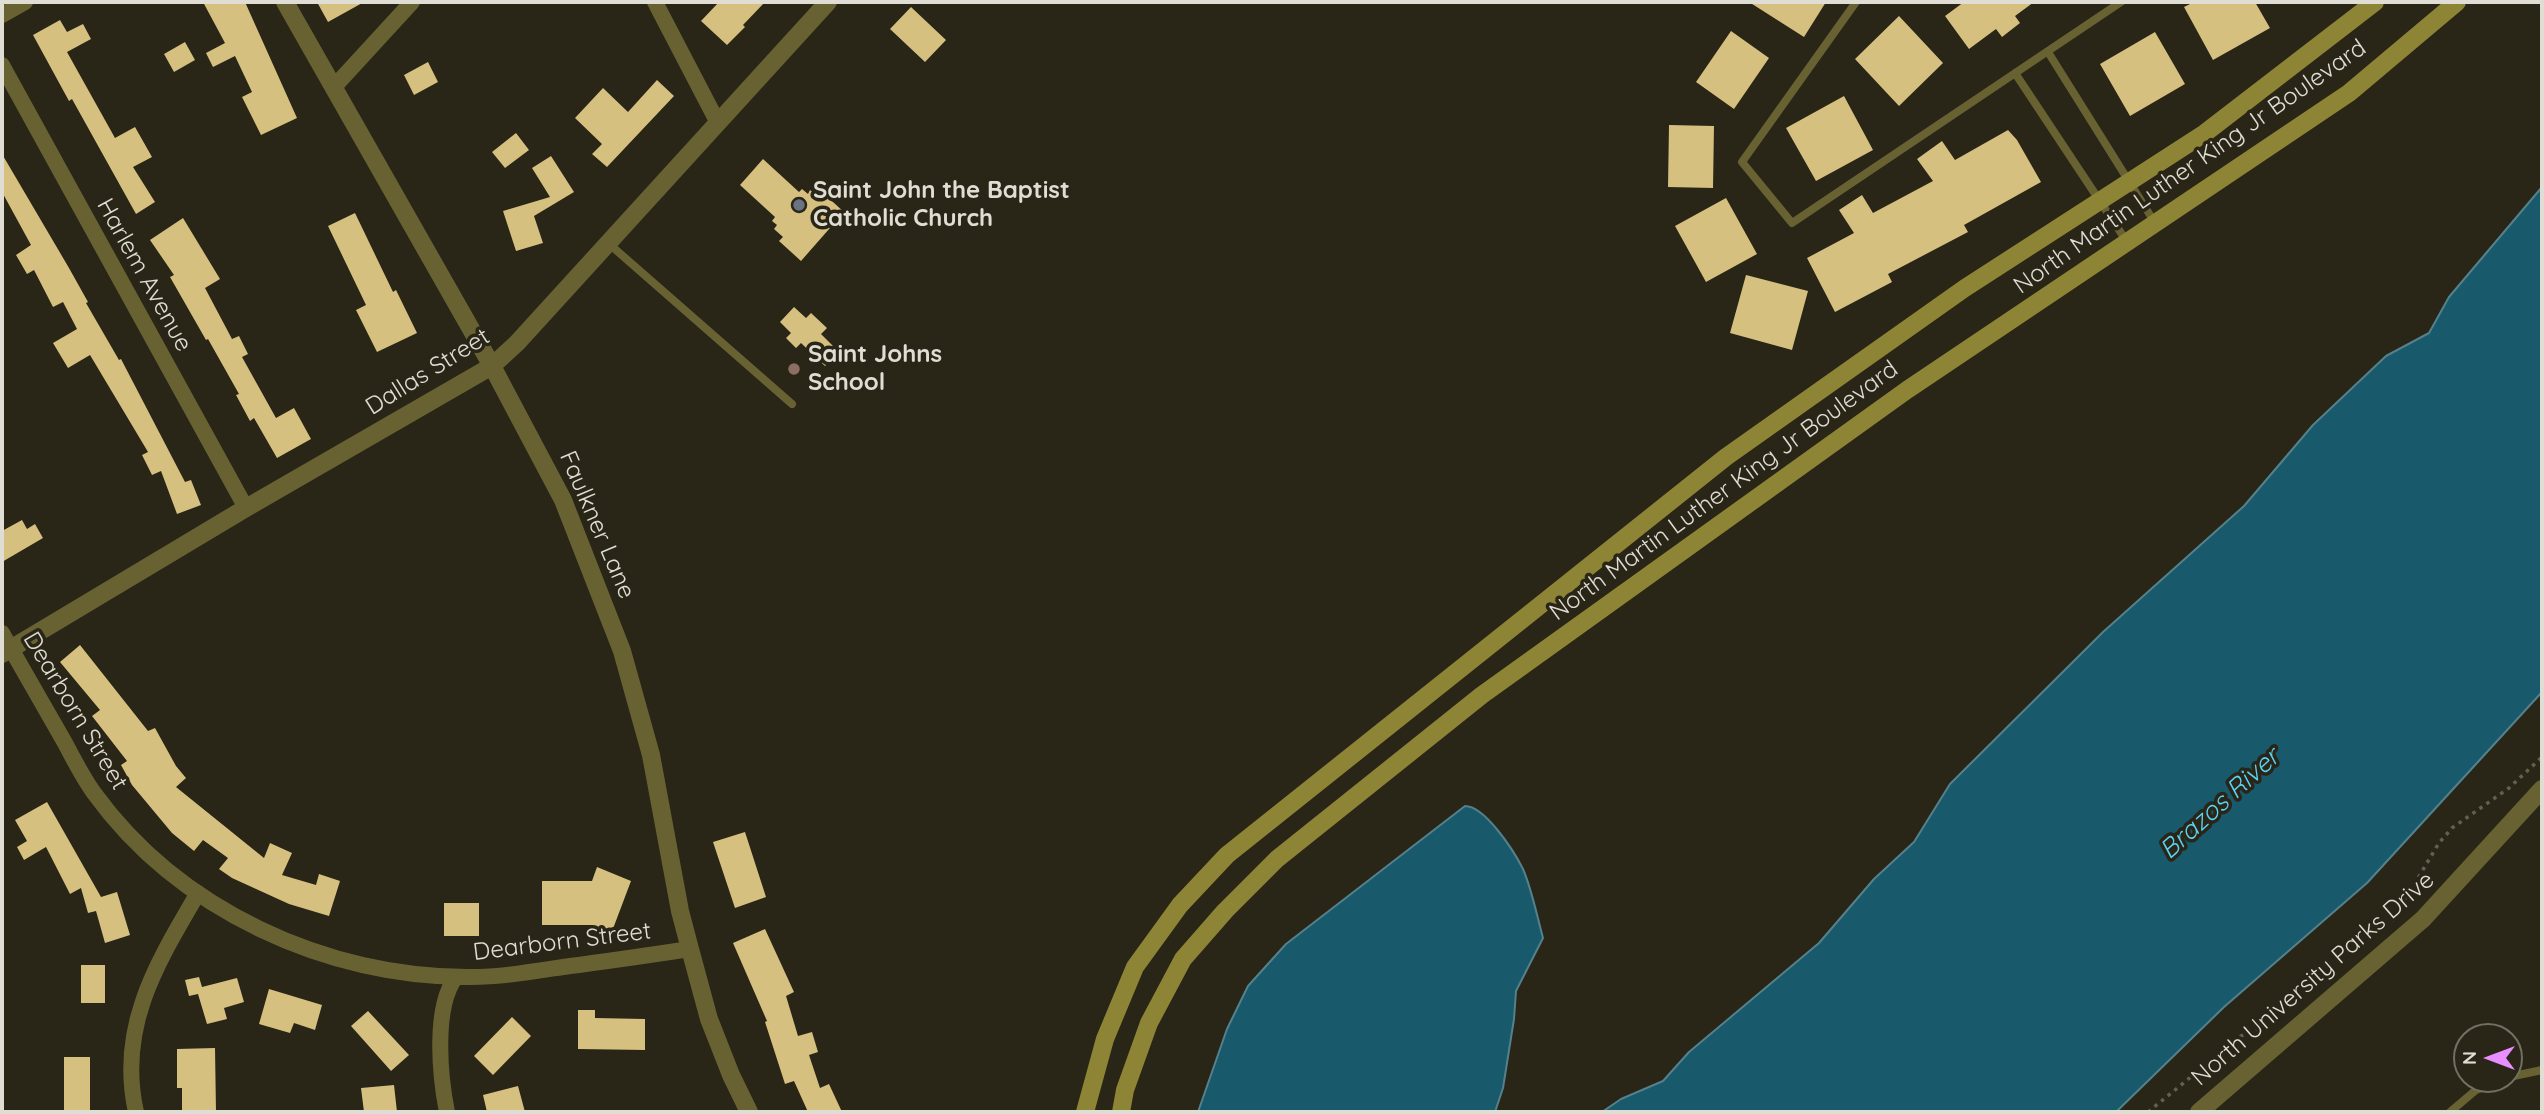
<!DOCTYPE html>
<style>
body{margin:0}
#map{position:relative;width:2544px;height:1114px;overflow:hidden;background:#292517;font-family:Quicksand,sans-serif}
canvas{display:block}
.frame{position:absolute;inset:0;border:4px solid #e0ddd4;pointer-events:none}
.north{position:absolute;left:2453px;top:1023px;width:70px;height:70px;box-sizing:border-box;background:#292517;border:2px solid #726f63;border-radius:50%;rotate:270deg;font-size:19px;font-weight:700;line-height:28px;text-align:center;color:#e0ddd4}
.north::after{content:'';display:block;margin:auto;width:24px;height:32px;background:#e88eff;clip-path:polygon(50% 0,100% 100%,50% 72%,0 100%)}
</style>
<div id="map">
<canvas width="2544" height="1114"></canvas>
<div class="frame"></div>
<div class="north">N</div>
</div>
<script>
const g = document.querySelector('canvas').getContext('2d');
g.lineJoin = 'round';
function fillPath(path, color) { g.fillStyle = color; g.fill(path, 'evenodd'); }
function strokePath(path, color, width, dash) { g.strokeStyle = color; g.lineWidth = width; g.lineCap = dash ? 'butt' : 'round'; g.setLineDash(dash || []); g.stroke(path); }
function drawText(font, color, halo, rows, align = 'center') {
  g.font = font + ' Quicksand,sans-serif'; g.lineWidth = 7; g.setLineDash([]); g.textBaseline = 'middle'; g.strokeStyle = halo; g.fillStyle = color; for (const [text, x, y, turn = 0] of rows) {
    g.save(); g.translate(x, y); g.rotate((+turn || 0) * Math.PI / 180); g.textAlign = isNaN(turn) ? turn : align; if (halo) g.strokeText(text, 0, 0); g.fillText(text, 0, 0); g.restore();
  }
}
const water = new Path2D(`
 M 2542,187 L 2542,692 L 2367,883 L 2224,1007 L 2116,1112 L 1602,1112 L 1621,1099 L 1663,1081 L 1689,1052 L 1819,943 L 1874,879 L 1914,842 L 1950,784 L 2103,632 L 2244,506 L 2313,425 L 2386,356 L 2429,333 L 2449,297 Z
 M 1465,806 C 1485,806 1514,851 1523,869 C 1532,890 1537,916 1543,938 L 1516,991 L 1514,1019 L 1503,1088 L 1495,1112 L 1198,1112 L 1227,1029 L 1248,986 L 1286,944 Z`);
const building = new Path2D(`
 M 203,2 L 245,2 L 297,118 L 261,135 L 242,97 L 252,92 L 235,56 L 213,67 L 206,53 L 225,43 Z
 M 317,2 L 364,2 L 328,22 Z
 M 719,2 L 765,2 L 743,25 L 745,27 L 727,45 L 701,21 Z
 M 1749,2 L 1826,2 L 1804,37 Z
 M 1964,2 L 2034,2 L 2015,16 L 2020,23 L 2002,37 L 1996,29 L 1969,49 L 1945,16 Z
 M 2194,2 L 2255,2 L 2270,28 L 2213,60 L 2184,7 Z
 M 911,7 L 946,40 L 925,62 L 890,29 Z
 M 1899,16 L 1943,63 L 1899,106 L 1855,59 Z
 M 60,20 L 67,32 L 83,24 L 91,39 L 67,52 L 115,138 L 135,127 L 152,157 L 133,167 L 155,202 L 136,214 L 72,99 L 69,101 L 33,35 Z
 M 1731,31 L 1769,58 L 1734,109 L 1696,82 Z
 M 2155,32 L 2185,84 L 2130,116 L 2100,64 Z
 M 185,42 L 195,60 L 174,72 L 164,54 Z
 M 428,62 L 438,82 L 414,95 L 404,75 Z
 M 657,80 L 674,96 L 607,167 L 592,154 L 602,144 L 575,118 L 603,88 L 628,112 Z
 M 1844,96 L 1873,150 L 1816,181 L 1786,128 Z
 M 1669,125 L 1714,126 L 1713,188 L 1668,187 Z
 M 2008,130 L 2017,140 L 2041,182 L 1964,225 L 1968,232 L 1888,274 L 1892,282 L 1835,312 L 1807,258 L 1854,233 L 1839,210 L 1862,195 L 1873,213 L 1933,181 L 1917,159 L 1942,141 L 1955,160 Z
 M 516,133 L 529,150 L 505,168 L 492,152 Z
 M 2,154 L 69,268 L 88,302 L 86,303 L 119,360 L 121,359 L 185,482 L 191,480 L 201,505 L 177,514 L 161,471 L 152,475 L 142,455 L 148,452 L 90,355 L 68,368 L 53,343 L 77,329 L 63,302 L 53,307 L 34,270 L 27,274 L 16,255 L 31,245 L 2,192 Z
 M 551,156 L 574,192 L 534,216 L 543,243 L 516,251 L 503,211 L 550,197 L 532,168 Z
 M 763,159 L 799,192 L 802,189 L 808,194 L 810,190 L 819,198 L 823,193 L 844,212 L 801,261 L 779,241 L 783,237 L 774,229 L 777,225 L 772,221 L 775,217 L 740,185 Z
 M 1726,198 L 1757,254 L 1706,282 L 1675,226 Z
 M 355,213 L 393,292 L 396,290 L 417,333 L 377,352 L 356,310 L 366,305 L 328,226 Z
 M 183,218 L 220,279 L 205,288 L 232,339 L 239,336 L 248,354 L 242,357 L 276,418 L 294,408 L 311,439 L 277,458 L 254,418 L 250,421 L 236,395 L 239,394 L 208,339 L 206,340 L 170,277 L 174,275 L 150,240 Z
 M 1746,275 L 1808,291 L 1792,350 L 1730,333 Z
 M 794,307 L 806,318 L 811,313 L 827,328 L 821,334 L 839,352 L 825,366 L 801,343 L 796,348 L 786,338 L 791,333 L 780,322 Z
 M 22,520 L 27,529 L 35,524 L 43,538 L 2,562 L 2,531 Z
 M 80,645 L 148,731 L 155,728 L 176,766 L 186,778 L 176,787 L 264,858 L 270,843 L 292,853 L 282,875 L 316,885 L 319,874 L 340,881 L 329,916 L 289,904 L 232,878 L 219,869 L 228,858 L 203,840 L 194,851 L 172,833 L 132,785 L 121,765 L 127,761 L 92,716 L 100,710 L 60,662 Z
 M 47,802 L 101,897 L 117,892 L 130,935 L 105,943 L 96,911 L 88,913 L 81,888 L 70,894 L 46,847 L 24,860 L 17,847 L 27,841 L 15,820 Z
 M 745,832 L 766,897 L 735,908 L 713,842 Z
 M 597,867 L 631,881 L 611,934 L 590,925 L 542,925 L 542,881 L 592,881 Z
 M 444,903 L 479,903 L 479,936 L 444,936 Z
 M 765,929 L 794,992 L 786,996 L 798,1036 L 812,1032 L 818,1052 L 809,1055 L 820,1088 L 829,1084 L 842,1112 L 808,1112 L 794,1081 L 785,1084 L 765,1022 L 767,1021 L 733,943 Z
 M 81,965 L 105,965 L 105,1003 L 81,1003 Z
 M 199,977 L 202,987 L 237,978 L 244,1002 L 224,1008 L 227,1019 L 207,1024 L 198,994 L 189,996 L 185,980 Z
 M 269,989 L 322,1005 L 315,1030 L 294,1023 L 290,1033 L 259,1024 Z
 M 578,1010 L 595,1010 L 595,1018 L 645,1019 L 645,1050 L 578,1049 Z
 M 368,1011 L 409,1055 L 391,1071 L 351,1026 Z
 M 512,1017 L 531,1036 L 493,1075 L 474,1056 Z
 M 215,1048 L 216,1112 L 182,1112 L 182,1088 L 177,1088 L 177,1049 Z
 M 64,1057 L 90,1057 L 90,1112 L 64,1112 Z
 M 394,1085 L 397,1112 L 364,1112 L 361,1088 Z
 M 518,1086 L 525,1112 L 487,1112 L 483,1095 Z`);
const path = new Path2D(`
 M 2392,921 L 2439,843 L 2452,828 L 2509,788 L 2542,757
 M 2308,993 L 2322,976 L 2341,963
 M 2148,1112 L 2241,1036 L 2274,1023`);
const service = new Path2D(`
 M 1856,2 L 1742,162 L 1792,223 L 2121,2
 M 2048,52 L 2155,223
 M 2015,73 L 2127,242
 M 608,243 L 792,404
 M 2509,1077 L 2542,1070
 M 2450,1112 L 2476,1090 L 2504,1079`);
const minor = new Path2D(`
 M 655,2 L 718,123
 M 2,15 L 25,2
 M 2,65 L 246,508
 M 334,87 L 412,2
 M 2,633 C 23,669 44,706 65,743 C 74,760 83,778 94,793 C 179,910 327,978 470,977 C 503,977 536,971 570,966 C 610,961 650,955 690,949
 M 136,1112 C 117,1027 157,963 198,893
 M 447,1112 C 440,1077 433,1007 456,977`);
const tertiary = new Path2D(`
 M 285,2 L 492,366 L 563,500 L 622,651 L 651,755 L 680,911 L 690,949 L 709,1019 L 731,1075 L 749,1112
 M 2,654 L 246,508 L 492,366 L 517,343 L 828,2
 M 2199,1112 L 2423,919 L 2542,789`);
const secondary = new Path2D(`
 M 1085,1112 L 1105,1039 L 1135,967 L 1180,905 L 1227,855 L 1726,457 L 1965,288 L 2205,133 L 2375,2
 M 1121,1112 L 1125,1090 L 1149,1023 L 1183,959 L 1225,911 L 1277,859 L 1482,695 L 1907,390 L 2349,93 L 2457,2`);
const markers = [
 [799,205,7,"#6b7280"],
 [794,369,7,"#8d6e63"]
];
const streetNames = [
 ["North Martin Luther King Jr Boulevard",2190,167,-35],
 ["Harlem Avenue",144,275,61],
 ["Dallas Street",428,372,-32],
 ["North Martin Luther King Jr Boulevard",1724,491,-36],
 ["Faulkner Lane",597,525,67],
 ["Dearborn Street",75,711,59],
 ["Dearborn Street",562,942,-7],
 ["North University Parks Drive",2313,979,-41]
];
const poiNames = [
 ["Saint John the Baptist",813,191],
 ["Catholic Church",813,219],
 ["Saint Johns",808,355],
 ["School",808,383]
];
const waterNames = [
 ["Brazos River",2220,804,-42]
];
fillPath(water, '#18596c');
strokePath(water, '#54818b', 2);
fillPath(building, '#d5c07f');
strokePath(path, '#636053', 3.5, [3.5, 5]);
strokePath(service, '#686233', 8);
strokePath(minor, '#686233', 16);
strokePath(tertiary, '#686233', 18);
strokePath(secondary, '#8e8435', 18);
for (const [x, y, r, color] of markers) { const dot = new Path2D(); dot.arc(x, y, r, 0, 2 * Math.PI); g.fillStyle = color; g.fill(dot); strokePath(dot, '#292517', 2.5); }
drawText('24px', '#e0ddd4', '#292517', streetNames);
drawText('bold 24px', '#e0ddd4', '#292517', poiNames, 'left');
drawText('italic 26px', '#5ad2f6', '#292517', waterNames);
</script>
